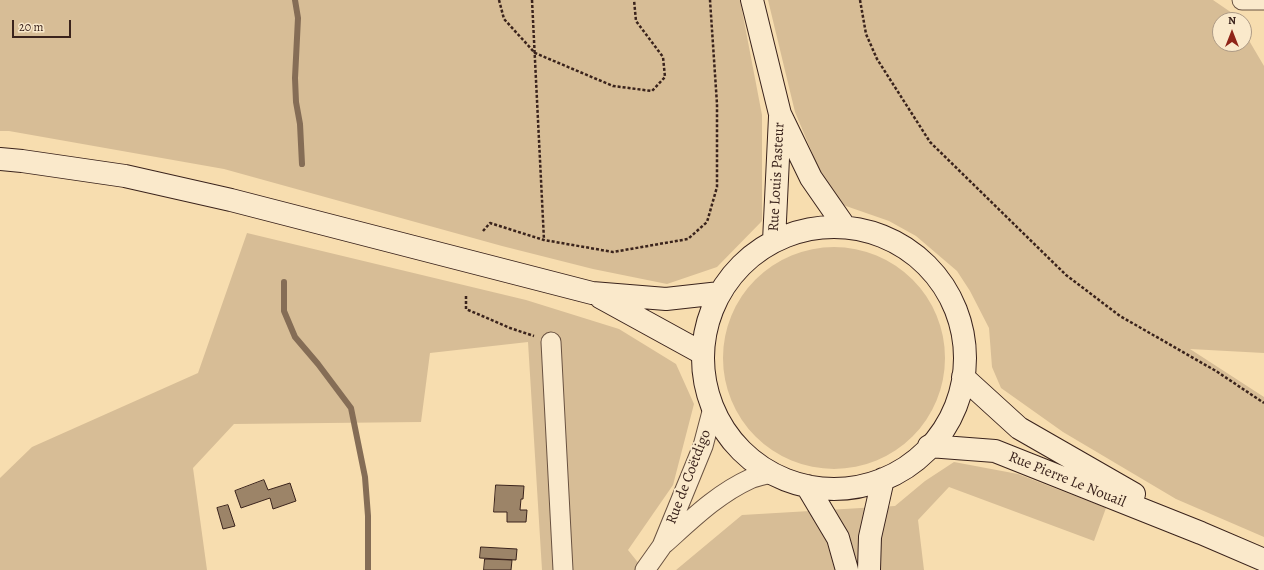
<!DOCTYPE html>
<meta charset="utf-8">
<style>
body{margin:0}
#map{position:relative;width:1264px;height:570px;overflow:hidden;background:#f7ddaf;font-family:Alegreya,serif}
canvas{display:block}
.north{position:absolute;left:1212px;top:12px;width:40px;height:40px;box-sizing:border-box;background:#fae9cb;border:1px solid #ad9a85;border-radius:50%;rotate:0deg;font-size:11px;font-weight:700;line-height:16px;text-align:center;color:#3a231c}
.north::after{content:'';display:block;margin:auto;width:14px;height:18px;background:#8f2418;clip-path:polygon(50% 0,100% 100%,50% 72%,0 100%)}
.scale{position:absolute;left:12px;top:20px;width:59px;height:18px;box-sizing:border-box;border:2px solid #3a231c;border-top:0;padding-left:5px;font-size:12px;line-height:14px;white-space:nowrap;color:#3a231c;-webkit-text-stroke:3px #fae9cb;paint-order:stroke}
</style>
<div id="map">
<canvas width="1264" height="570"></canvas>
<div class="north">N</div>
<div class="scale">20 m</div>
</div>
<script>
const g = document.querySelector('canvas').getContext('2d');
g.lineJoin = 'round';
function fillPath(path, color) { g.fillStyle = color; g.fill(path, 'evenodd'); }
function strokePath(path, color, width, dash) { g.strokeStyle = color; g.lineWidth = width; g.lineCap = dash ? 'butt' : 'round'; g.setLineDash(dash || []); g.stroke(path); }
function drawText(font, color, halo, rows, align = 'center') {
  g.font = font + ' Alegreya,serif'; g.lineWidth = 4; g.setLineDash([]); g.textBaseline = 'middle'; g.strokeStyle = halo; g.fillStyle = color; for (const [text, x, y, turn = 0] of rows) {
    g.save(); g.translate(x, y); g.rotate((+turn || 0) * Math.PI / 180); g.textAlign = isNaN(turn) ? turn : align; if (halo) g.strokeText(text, 0, 0); g.fillText(text, 0, 0); g.restore();
  }
}
const green = new Path2D(`
 M 0,0 L 740,0 L 762,115 L 762,221 L 717,267 L 667,284 L 593,269 L 502,246 L 224,169 L 9,131 L 0,131 Z
 M 768,0 L 1213,0 L 1232,13 L 1237,20 L 1220,20 L 1220,44 L 1244,44 L 1244,32 L 1264,66 L 1264,353 L 1190,349 L 1264,397 L 1264,537 L 1176,499 L 1063,432 L 1001,388 L 992,367 L 989,328 L 970,291 L 957,271 L 916,236 L 889,221 L 843,205 L 826,186 L 795,112 Z
 M 247,233 L 526,300 L 619,329 L 676,364 L 694,404 L 673,485 L 628,550 L 644,570 L 542,570 L 528,342 L 430,353 L 421,422 L 234,424 L 193,468 L 207,570 L 0,570 L 0,478 L 32,447 L 198,373 Z
 M723 358a111 111 0 1 1 222 0a111 111 0 1 1-222 0Z
 M 954,462 L 1018,474 L 1106,508 L 1094,541 L 949,487 L 918,520 L 924,570 L 676,570 L 742,515 L 895,506 L 925,481 Z`);
const stream = new Path2D(`
 M 295,0 L 298,18 L 295,78 L 296,102 L 300,124 L 302,164
 M 284,282 L 284,311 L 295,337 L 318,364 L 351,408 L 365,477 L 368,516 L 368,570`);
const building = new Path2D(`
 M 264,480 L 268,490 L 290,483 L 296,501 L 273,509 L 270,498 L 241,508 L 235,491 Z
 M 496,485 L 524,486 L 523,499 L 521,499 L 520,510 L 527,510 L 526,522 L 507,522 L 507,512 L 494,512 Z
 M 228,505 L 235,526 L 223,529 L 217,508 Z
 M 481,547 L 517,549 L 516,560 L 480,558 Z
 M 485,559 L 512,560 L 511,570 L 484,570 Z`);
const path = new Path2D(`
 M 499,0 L 504,19 L 535,53 L 613,86 L 652,91 L 665,77 L 663,57 L 636,21 L 634,0
 M 532,0 L 544,240
 M 860,0 L 866,34 L 877,59 L 930,142 L 1066,275 L 1120,316 L 1216,371 L 1264,403
 M 483,231 L 490,223 L 544,240 L 613,252 L 688,239 L 707,222 L 717,187 L 717,104 L 710,0
 M 466,296 L 466,309 L 510,328 L 534,336`);
const street = new Path2D(`
 M 1242,0 L 1264,0
 M 551,342 L 563,570
 M 664,544 C 691,520 717,494 750,479 C 757,476 764,475 771,473
 M 645,570 L 662,546 L 703,446 L 713,408`);
const secondary = new Path2D(`
 M 752,0 L 780,114 L 811,178 L 845,227
 M 0,159 L 22,161 L 125,176 L 231,200 L 592,293 L 666,299 L 720,293
 M703 358a131 131 0 1 1 262 0a131 131 0 1 1-262 0Z
 M 774,241 L 780,117
 M 600,297 L 702,353
 M 963,377 L 1019,428 L 1134,494
 M 929,446 L 995,451 L 1201,533 L 1264,560
 M 807,486 L 838,538 L 847,570
 M 869,570 L 870,537 L 883,479`);
const streetNames = [
 ["Rue Louis Pasteur",777,177,-87],
 ["Rue de Coëtdigo",689,477,-69],
 ["Rue Pierre Le Nouail",1067,480,22]
];
fillPath(green, '#d7bd96');
strokePath(stream, '#856d56', 6);
fillPath(building, '#9c8468');
strokePath(building, '#3a231c', 1);
strokePath(street, '#695241', 21);
strokePath(secondary, '#3a231c', 24);
strokePath(path, '#3a231c', 2.5, [3, 2]);
strokePath(street, '#fae9cb', 19);
strokePath(secondary, '#fae9cb', 22);
drawText('15px', '#3a231c', '#fae9cb', streetNames);
</script>
